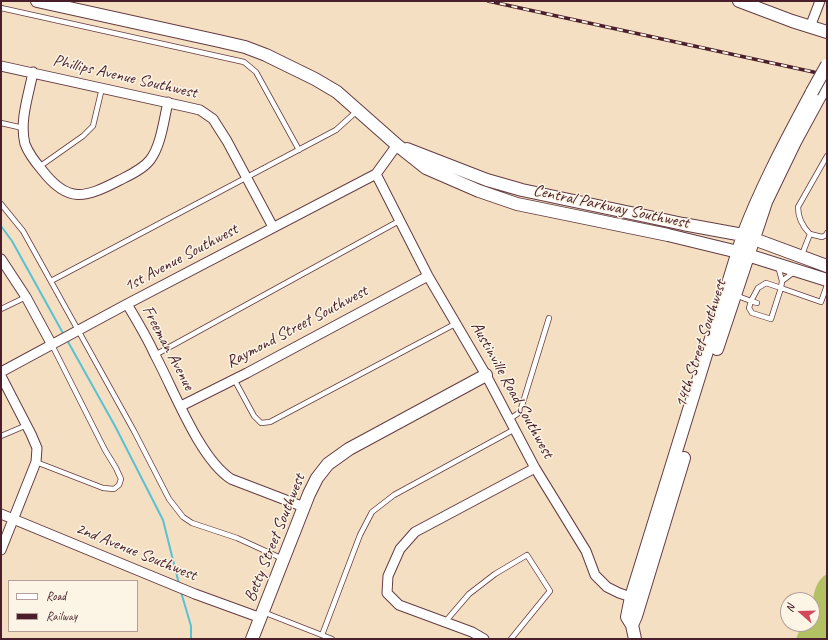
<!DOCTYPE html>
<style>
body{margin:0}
#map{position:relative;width:828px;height:640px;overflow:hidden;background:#f5dfc2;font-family:Caveat,sans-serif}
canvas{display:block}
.frame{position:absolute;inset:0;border:2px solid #4a1f2b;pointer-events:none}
.legend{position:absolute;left:8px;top:580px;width:130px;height:52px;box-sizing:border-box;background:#fcf5e5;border:1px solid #b59f9b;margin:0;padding:5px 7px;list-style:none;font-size:12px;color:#4a1f2b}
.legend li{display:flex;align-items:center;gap:8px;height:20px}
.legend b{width:20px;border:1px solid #b59f9b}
.north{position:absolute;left:780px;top:592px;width:40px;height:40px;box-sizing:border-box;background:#fcf5e5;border:1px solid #b59f9b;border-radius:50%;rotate:290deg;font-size:11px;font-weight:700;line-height:16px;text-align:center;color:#4a1f2b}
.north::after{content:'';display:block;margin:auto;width:14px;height:18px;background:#d1495b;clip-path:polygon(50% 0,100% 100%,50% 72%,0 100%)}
</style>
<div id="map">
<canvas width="828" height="640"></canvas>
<div class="frame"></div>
<ul class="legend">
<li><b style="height:5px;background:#fff"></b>Road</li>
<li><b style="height:5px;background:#4a1f2b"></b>Railway</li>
</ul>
<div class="north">N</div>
</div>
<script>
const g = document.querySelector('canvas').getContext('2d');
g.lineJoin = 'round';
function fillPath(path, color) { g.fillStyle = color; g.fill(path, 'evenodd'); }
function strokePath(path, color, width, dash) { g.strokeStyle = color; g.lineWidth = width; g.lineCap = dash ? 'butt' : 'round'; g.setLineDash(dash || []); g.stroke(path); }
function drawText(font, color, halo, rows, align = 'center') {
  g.font = font + ' Caveat,sans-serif'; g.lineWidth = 3; g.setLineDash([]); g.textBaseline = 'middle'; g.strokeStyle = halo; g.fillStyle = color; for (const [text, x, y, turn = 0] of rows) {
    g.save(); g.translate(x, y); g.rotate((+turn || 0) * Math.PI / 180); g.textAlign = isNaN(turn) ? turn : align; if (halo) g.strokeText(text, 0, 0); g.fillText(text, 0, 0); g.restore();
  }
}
const green = new Path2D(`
 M 827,574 L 827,639 L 796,639 L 802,624 L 812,624 C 812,608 811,583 827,574 Z`);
const stream = new Path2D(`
 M 1,226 L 12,241 L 64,335
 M 67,340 L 115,426 L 163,520 L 179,584
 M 181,592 L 191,626 L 191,639`);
const lane = new Path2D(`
 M 1,8 L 244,62 L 256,72 L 299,150
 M 1,123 L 23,128
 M 39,167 L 83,136 L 93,126 L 102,88
 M 1,204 L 23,231 L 134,431 L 169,499 L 183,517 L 192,523 L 237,538 L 283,559
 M 810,234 L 822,237 L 826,235 L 827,233
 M 801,257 L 810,234 C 802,226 798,218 798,207 L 827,156
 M 778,266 L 782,281 L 794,272
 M 51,281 L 336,130 L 357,111
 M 735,295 L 751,301 L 749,308 L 752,313 L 771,319 L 781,288 L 821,302 L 827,285
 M 757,303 L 751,301 L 758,288 L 766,283 L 781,288 L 782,281
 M 1,309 L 26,297
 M 155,355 L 399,221
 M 234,379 L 254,416 L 261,423 L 270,422 L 455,324
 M 510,419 L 520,412 L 549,318
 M 1,436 L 27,425
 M 36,462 L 103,488 L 114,489 L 119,485 L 121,479 L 116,468 L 105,450 L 52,345
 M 263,612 L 332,639
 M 445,622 L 469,594 L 495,574 L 527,555 L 550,591 L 511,639
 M 322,635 L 360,535 L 372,512 L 394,495 L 515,429`);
const street = new Path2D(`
 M 810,27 L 820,1
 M 1,66 L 187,107 L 200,110 L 213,119 L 227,141 L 273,227
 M 33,72 C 29,94 19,121 25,144 C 28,152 36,163 42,170 C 68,204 85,198 120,180 C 130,175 143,169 150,160 C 161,146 164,119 168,102
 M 376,174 L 428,276 L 486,375 L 535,468 L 586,551 L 595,575 L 607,587 L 619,593 L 631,597
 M 1,259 L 26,297 L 52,345
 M 127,304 C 137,321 147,337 155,355 C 174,390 199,458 231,479 L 304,507
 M 1,372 L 127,304 L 376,174 L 397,145
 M 1,376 L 31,434 L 37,448 L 36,462 L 1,550
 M 181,406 L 247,373 L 428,276
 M 1,514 L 195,594 L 261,618
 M 484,639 L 472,632 L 399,605 L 387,593 L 388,576 L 400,549 L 415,532 L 535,468`);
const secondary = new Path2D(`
 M 37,1 L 219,41 L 245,47 L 266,55 L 315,79 L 337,92 L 397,145 L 426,168 L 479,191 L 517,204 L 668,235 L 738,252 L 827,280
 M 739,1 L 792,21 L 827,32
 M 407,149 L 487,180 L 522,190 L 683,224 L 743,235 L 827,266
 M 717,349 L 766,202 L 795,142 L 827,83
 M 632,625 L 636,616 L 684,458
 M 252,639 L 309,494 L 317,478 L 328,464 L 349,449 L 486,375
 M 635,639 L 632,625 L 627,617 L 631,597 L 743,235 C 762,185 787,139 812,92`);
const rail = new Path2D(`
 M 488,1 L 827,75`);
const secondaryBridge = new Path2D(`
 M 812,92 L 827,65`);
const streetNames = [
 ["Phillips Avenue Southwest",125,77,13],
 ["Central Parkway Southwest",611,207,12],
 ["1st Avenue Southwest",181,258,-28],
 ["Raymond Street Southwest",297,327,-28],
 ["14th Street Southwest",701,344,-72],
 ["Freeman Avenue",168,348,62],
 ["Austinville Road Southwest",512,390,61],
 ["Betty Street Southwest",275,538,-68],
 ["2nd Avenue Southwest",136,552,22]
];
fillPath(green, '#b1c163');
strokePath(stream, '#58c1d4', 2);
strokePath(lane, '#643c42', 6);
strokePath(street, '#643c42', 11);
strokePath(secondary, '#643c42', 14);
strokePath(lane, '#fff', 4.5);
strokePath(street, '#fff', 9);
strokePath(secondary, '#fff', 12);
strokePath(rail, '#4a1f2b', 3.5);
strokePath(rail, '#fcf5e5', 2, [6]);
strokePath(secondaryBridge, '#643c42', 14, []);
strokePath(secondaryBridge, '#fff', 12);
drawText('17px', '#4a1f2b', '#fcf5e5', streetNames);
</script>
